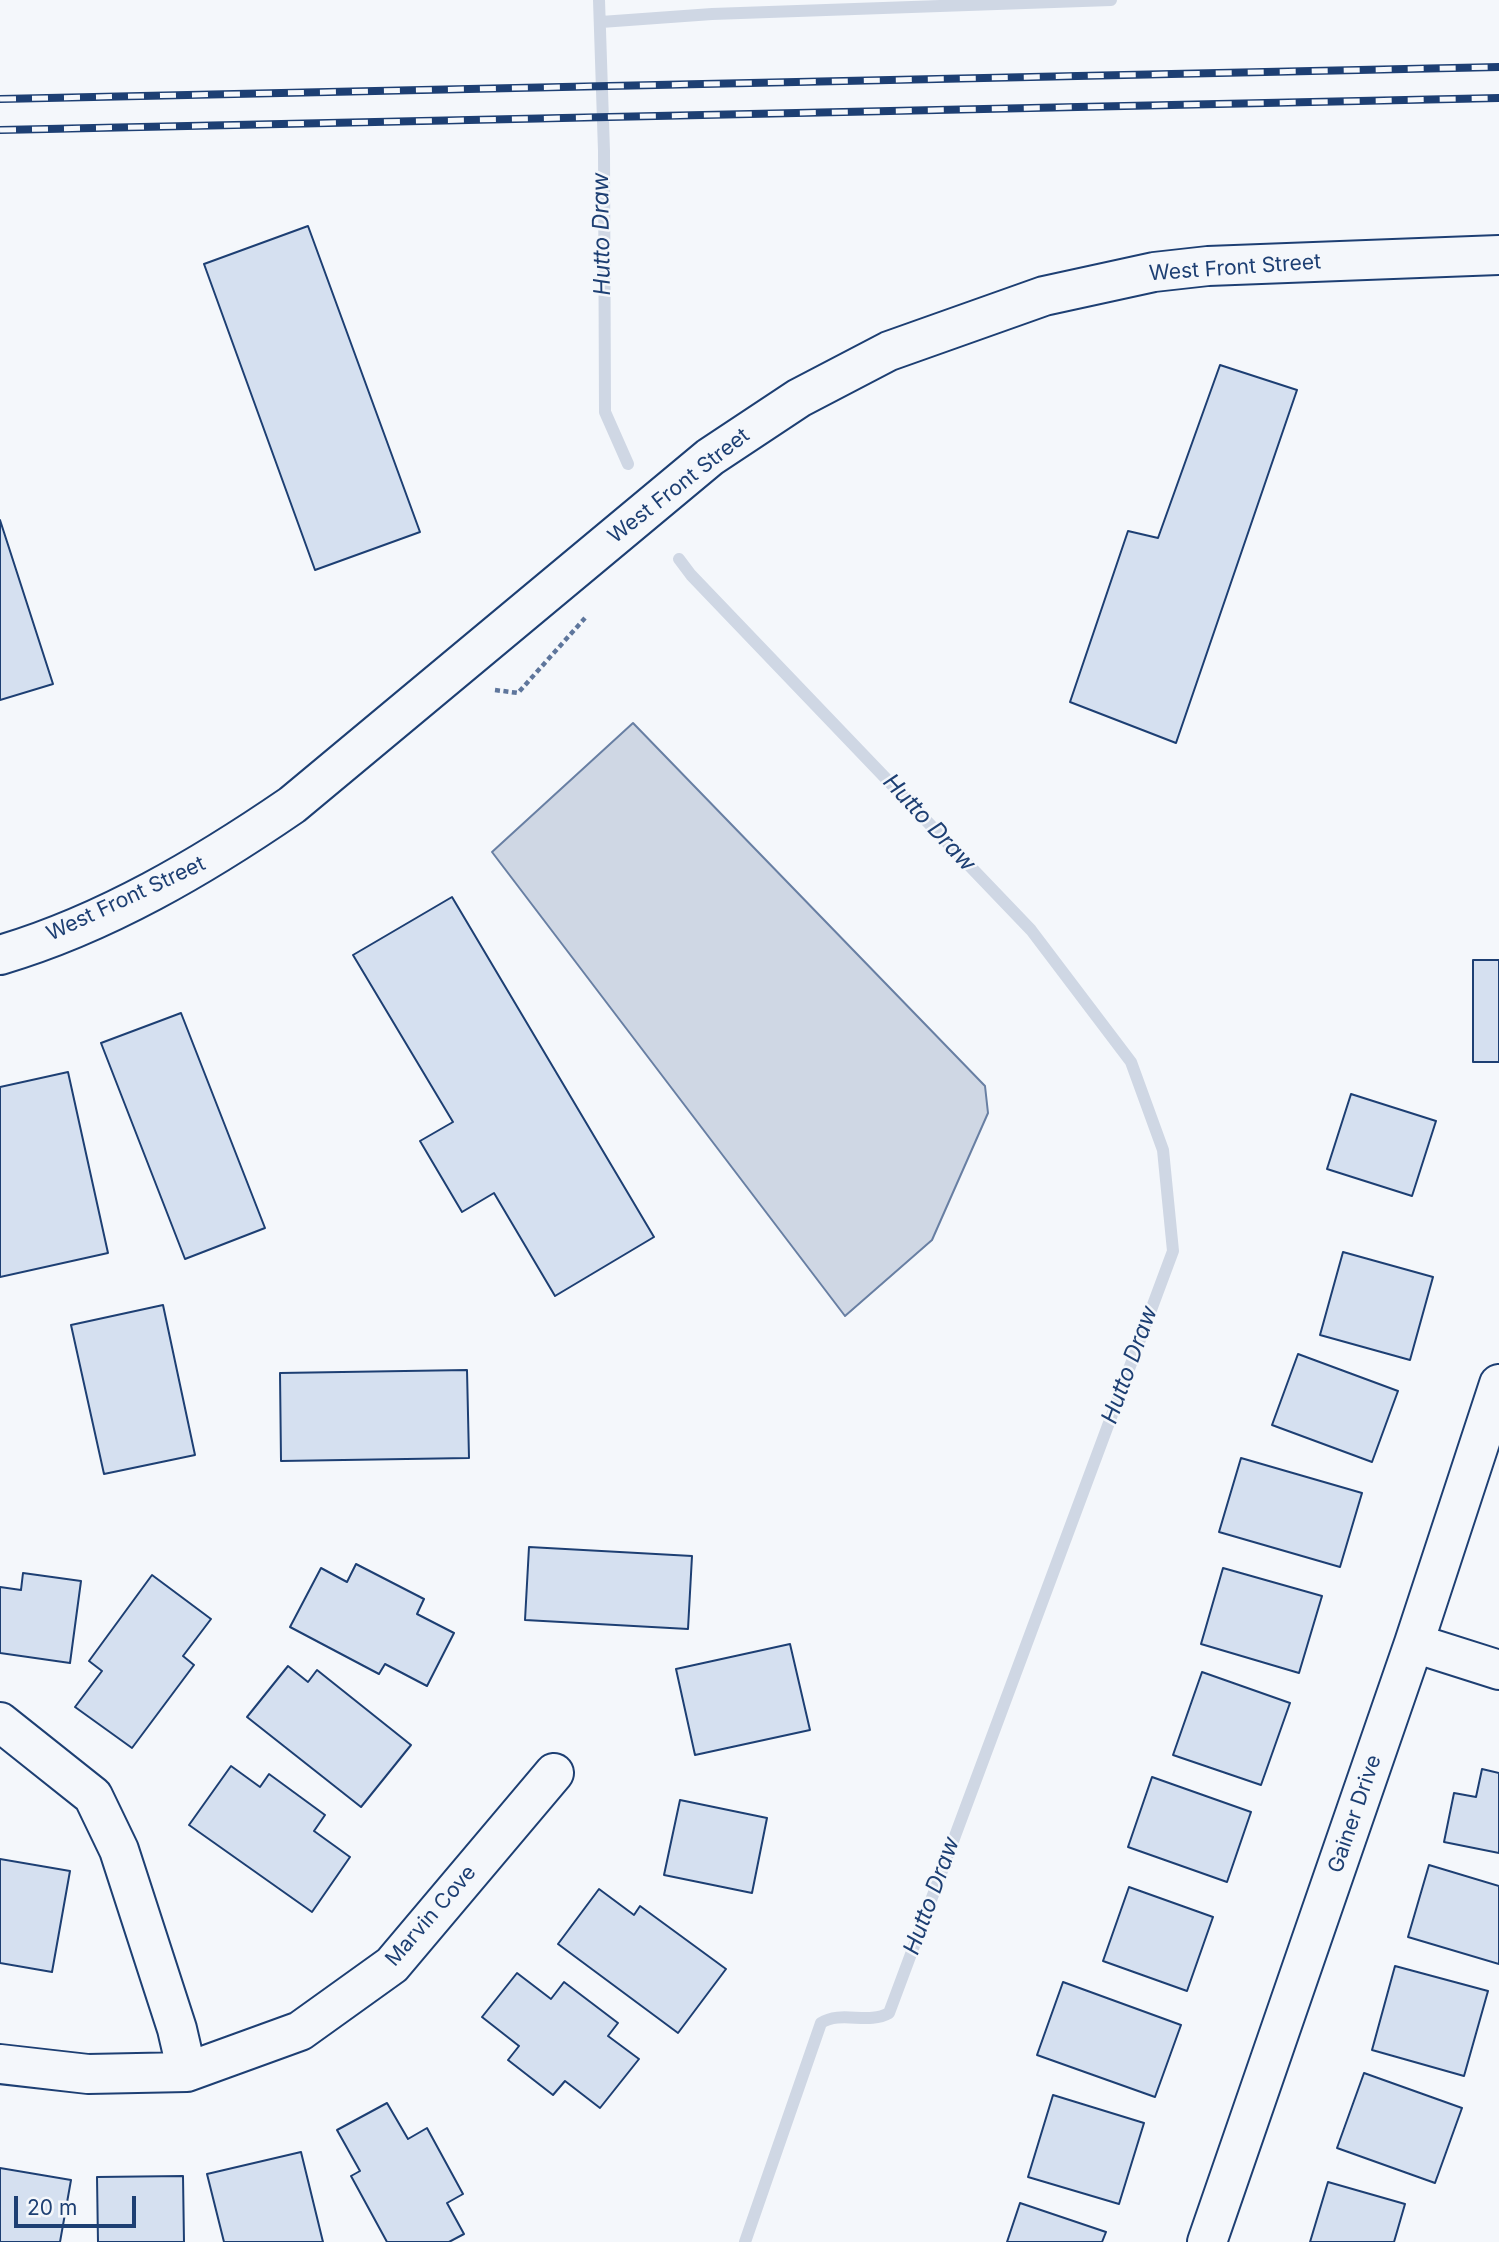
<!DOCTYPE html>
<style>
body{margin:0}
#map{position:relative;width:1499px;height:2242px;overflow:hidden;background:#f4f7fb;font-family:Inter,sans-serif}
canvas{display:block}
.scale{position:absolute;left:14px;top:2196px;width:122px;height:32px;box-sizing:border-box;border:4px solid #1d3f73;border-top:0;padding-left:9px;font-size:21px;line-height:24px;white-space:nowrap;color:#1d3f73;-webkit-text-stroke:5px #f4f7fb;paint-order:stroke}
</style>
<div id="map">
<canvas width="1499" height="2242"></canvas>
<div class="scale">20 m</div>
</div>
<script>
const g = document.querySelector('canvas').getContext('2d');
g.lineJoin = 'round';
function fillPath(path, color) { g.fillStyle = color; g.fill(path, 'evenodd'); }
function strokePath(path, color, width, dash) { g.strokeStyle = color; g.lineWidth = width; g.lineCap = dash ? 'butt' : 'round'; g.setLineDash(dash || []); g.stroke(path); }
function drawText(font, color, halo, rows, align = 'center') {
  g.font = font + ' Inter,sans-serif'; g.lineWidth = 5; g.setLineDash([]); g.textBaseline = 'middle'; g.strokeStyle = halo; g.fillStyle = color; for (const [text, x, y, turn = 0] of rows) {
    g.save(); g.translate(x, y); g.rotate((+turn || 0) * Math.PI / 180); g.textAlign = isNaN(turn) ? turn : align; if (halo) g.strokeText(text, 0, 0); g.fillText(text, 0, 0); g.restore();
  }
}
const water = new Path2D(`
 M 633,723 L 985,1086 L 988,1113 L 932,1240 L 845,1316 L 492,852 Z`);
const stream = new Path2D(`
 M 599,0 L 604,151 L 605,412 L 628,464
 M 601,22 L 712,14 L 1111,0
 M 679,559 L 691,575 L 1031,930 L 1131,1062 L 1163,1150 L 1173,1251 L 889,2013 C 868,2025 841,2010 821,2023 L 745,2242`);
const building = new Path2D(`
 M 308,226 L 420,532 L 315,570 L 204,264 Z
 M 1220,365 L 1297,390 L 1176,743 L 1070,702 L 1128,531 L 1158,538 Z
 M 0,520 L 53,684 L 0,700 Z
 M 452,897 L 654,1237 L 555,1296 L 494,1193 L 462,1212 L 420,1141 L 453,1122 L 353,955 Z
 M 1473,960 L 1499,960 L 1499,1062 L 1473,1062 Z
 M 181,1013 L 265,1228 L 185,1259 L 101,1043 Z
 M 68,1072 L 108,1253 L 0,1277 L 0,1087 Z
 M 1351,1094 L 1436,1121 L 1412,1196 L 1327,1169 Z
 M 1343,1252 L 1433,1277 L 1410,1360 L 1320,1335 Z
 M 163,1305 L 195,1455 L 104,1474 L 71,1325 Z
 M 1298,1354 L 1398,1391 L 1372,1462 L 1272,1425 Z
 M 467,1370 L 469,1458 L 281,1461 L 280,1373 Z
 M 1241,1458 L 1362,1493 L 1340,1567 L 1219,1532 Z
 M 529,1547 L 692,1556 L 688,1629 L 525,1620 Z
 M 356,1564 L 424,1599 L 417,1614 L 454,1633 L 427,1686 L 385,1664 L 379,1674 L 290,1627 L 321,1568 L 347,1582 Z
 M 1223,1568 L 1322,1596 L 1299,1673 L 1201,1644 Z
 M 23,1573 L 81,1581 L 70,1663 L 0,1653 L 0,1587 L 21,1590 Z
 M 152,1575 L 211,1619 L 183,1656 L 194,1665 L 132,1748 L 75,1707 L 102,1671 L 89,1661 Z
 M 790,1644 L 810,1730 L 695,1755 L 676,1669 Z
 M 288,1666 L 308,1682 L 317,1670 L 411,1745 L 361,1807 L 247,1717 Z
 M 1202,1672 L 1290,1703 L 1261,1785 L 1173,1755 Z
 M 231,1766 L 260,1787 L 269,1774 L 325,1815 L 314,1831 L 350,1857 L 312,1912 L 189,1825 Z
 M 1482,1769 L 1499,1773 L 1499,1853 L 1444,1842 L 1454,1793 L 1476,1797 Z
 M 1152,1777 L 1251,1812 L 1227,1882 L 1128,1847 Z
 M 680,1800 L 767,1818 L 752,1893 L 664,1875 Z
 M 0,1859 L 70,1871 L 52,1972 L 0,1963 Z
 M 1429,1865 L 1499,1886 L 1499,1964 L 1408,1937 Z
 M 1129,1887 L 1213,1917 L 1187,1991 L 1103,1961 Z
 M 599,1889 L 634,1915 L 640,1906 L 726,1969 L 678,2033 L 558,1944 Z
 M 1395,1966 L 1488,1991 L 1464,2076 L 1372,2050 Z
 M 517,1973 L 551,1999 L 564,1982 L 618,2023 L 608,2036 L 639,2059 L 600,2108 L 565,2081 L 553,2095 L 508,2060 L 519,2046 L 482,2017 Z
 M 1063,1982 L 1181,2025 L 1155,2097 L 1037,2055 Z
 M 1364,2073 L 1462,2108 L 1435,2183 L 1337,2148 Z
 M 1053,2095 L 1144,2123 L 1119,2204 L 1028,2177 Z
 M 387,2103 L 408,2139 L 427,2128 L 463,2194 L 447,2203 L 464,2234 L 449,2242 L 387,2242 L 351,2176 L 360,2171 L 337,2130 Z
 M 301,2152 L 323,2242 L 224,2242 L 207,2174 Z
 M 0,2168 L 71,2180 L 60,2242 L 0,2242 Z
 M 183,2176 L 184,2242 L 98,2242 L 97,2177 Z
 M 1328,2182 L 1405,2204 L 1394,2242 L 1310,2242 Z
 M 1020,2203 L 1106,2232 L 1102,2242 L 1007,2242 Z`);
const path = new Path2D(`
 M 495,690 L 518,693 L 585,618`);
const minor = new Path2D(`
 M 0,955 C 105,924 203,866 292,805 L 710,457 L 799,398 L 889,351 L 1044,296 L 1154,272 L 1208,266 L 1499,255
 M 1414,1643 L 1499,1670
 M 0,1722 L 93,1796 L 119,1850 L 177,2029 L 187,2072
 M 0,2064 L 88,2074 L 187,2072 L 300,2031 L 392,1965 L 554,1773
 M 1207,2242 L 1414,1643 L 1499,1384`);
const rail = new Path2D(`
 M 0,99 L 1499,67
 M 0,130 L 1499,98`);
const streetNames = [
 ["West Front Street",1235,268,-4],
 ["West Front Street",679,486,-38],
 ["West Front Street",126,899,-25],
 ["Gainer Drive",1355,1814,-71],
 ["Marvin Cove",431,1916,-49]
];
const waterNames = [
 ["Hutto Draw",602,234,-91],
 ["Hutto Draw",929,823,47],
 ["Hutto Draw",1130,1365,-70],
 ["Hutto Draw",932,1896,-70]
];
fillPath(water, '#cfd7e4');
strokePath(water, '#687fa3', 2);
strokePath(stream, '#cfd7e4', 12);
fillPath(building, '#d5e0f0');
strokePath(building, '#1d3f73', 2);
strokePath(minor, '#1d3f73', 42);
strokePath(path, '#5e769c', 4.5, [5, 3.5]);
strokePath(minor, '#f4f7fb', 38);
strokePath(rail, '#1d3f73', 8);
strokePath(rail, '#f4f7fb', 5, [16]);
drawText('21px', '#1d3f73', '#f4f7fb', streetNames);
drawText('italic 23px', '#1d3f73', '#f4f7fb', waterNames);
</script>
